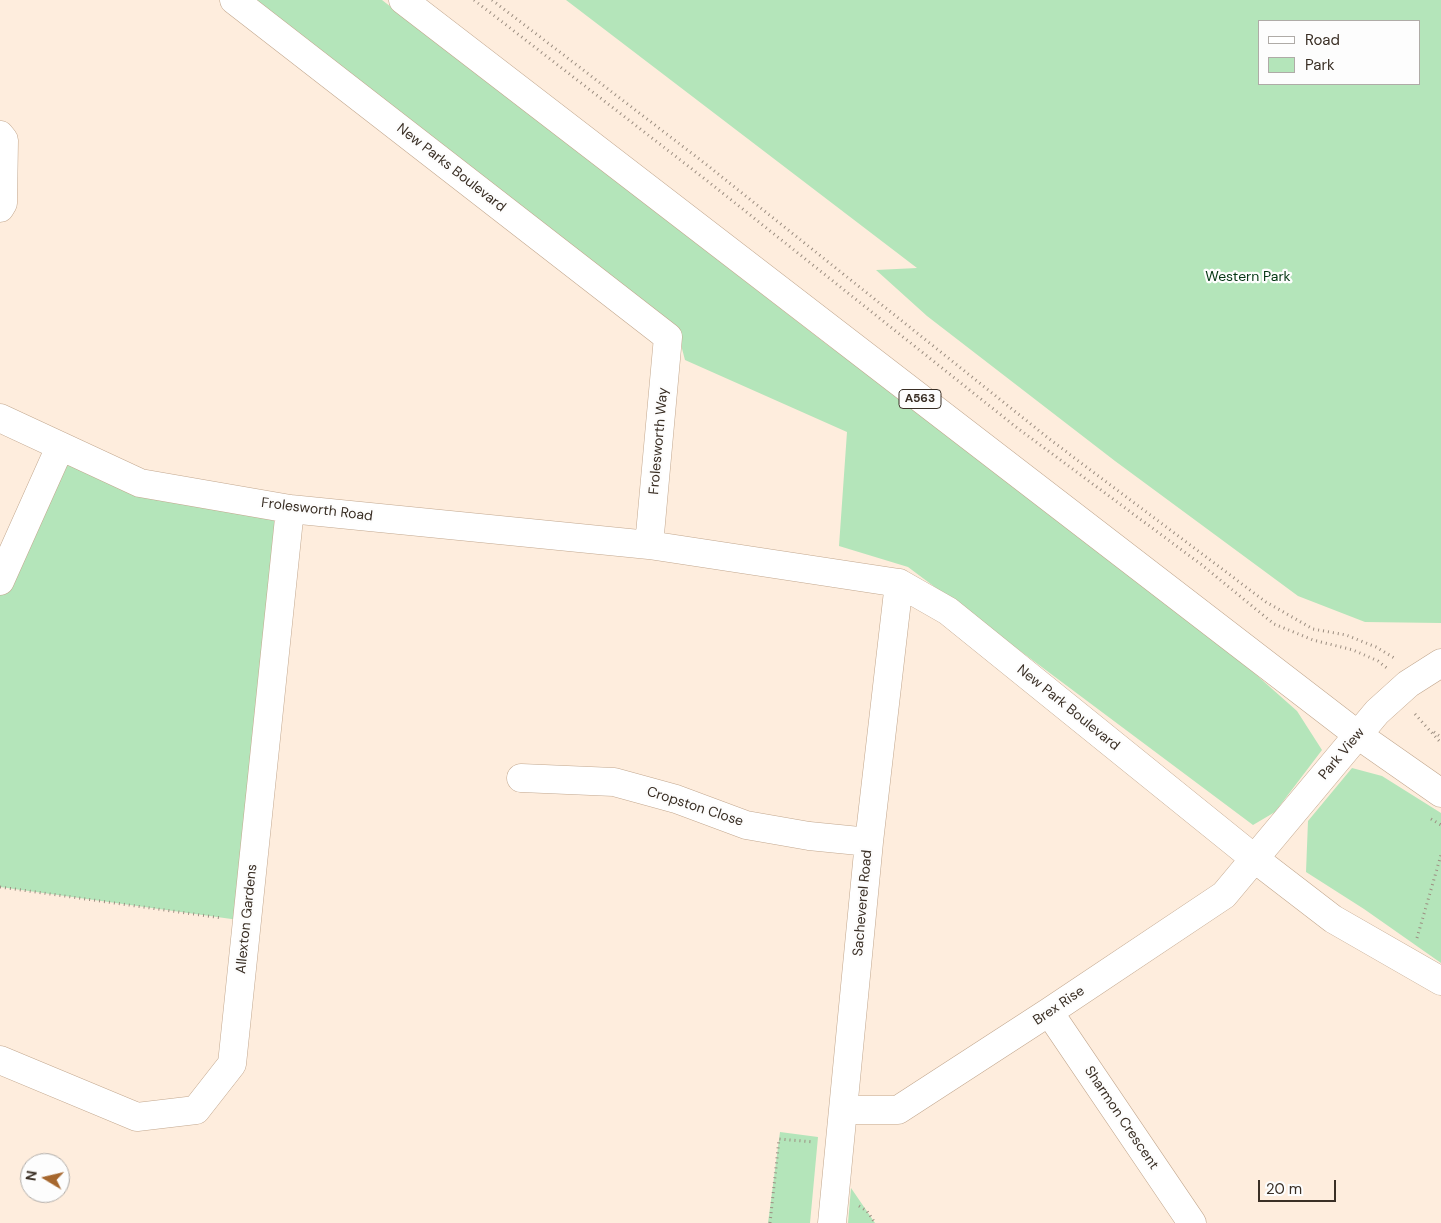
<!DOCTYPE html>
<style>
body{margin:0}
#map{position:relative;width:1441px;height:1223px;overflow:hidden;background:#feeddd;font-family:"DM Sans",sans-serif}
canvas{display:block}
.legend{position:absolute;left:1258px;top:20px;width:162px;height:65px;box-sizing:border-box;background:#fdfdfd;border:1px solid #afaba7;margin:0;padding:6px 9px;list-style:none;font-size:15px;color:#3a2f25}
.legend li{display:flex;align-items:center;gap:10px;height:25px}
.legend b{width:25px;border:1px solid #afaba7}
.north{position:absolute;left:20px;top:1153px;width:50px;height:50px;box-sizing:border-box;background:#fdfdfd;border:1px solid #afaba7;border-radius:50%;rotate:279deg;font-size:14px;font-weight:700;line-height:20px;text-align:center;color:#3a2f25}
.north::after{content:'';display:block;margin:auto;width:18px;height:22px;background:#a6672e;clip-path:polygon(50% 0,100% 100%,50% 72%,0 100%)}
.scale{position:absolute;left:1258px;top:1180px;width:78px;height:22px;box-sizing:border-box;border:2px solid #3a2f25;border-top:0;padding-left:6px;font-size:15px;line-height:18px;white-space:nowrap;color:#3a2f25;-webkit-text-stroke:4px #fdfdfd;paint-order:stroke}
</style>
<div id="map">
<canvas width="1441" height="1223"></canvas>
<ul class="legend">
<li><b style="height:6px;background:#fff"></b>Road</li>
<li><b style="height:14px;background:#b4e5ba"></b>Park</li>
</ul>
<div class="north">N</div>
<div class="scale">20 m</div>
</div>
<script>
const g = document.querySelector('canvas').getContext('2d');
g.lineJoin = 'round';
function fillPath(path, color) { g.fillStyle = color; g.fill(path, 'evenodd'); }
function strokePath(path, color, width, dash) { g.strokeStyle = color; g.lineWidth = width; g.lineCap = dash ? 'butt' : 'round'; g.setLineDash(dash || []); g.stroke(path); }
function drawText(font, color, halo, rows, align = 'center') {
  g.font = font + ' "DM Sans",sans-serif'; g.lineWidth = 4.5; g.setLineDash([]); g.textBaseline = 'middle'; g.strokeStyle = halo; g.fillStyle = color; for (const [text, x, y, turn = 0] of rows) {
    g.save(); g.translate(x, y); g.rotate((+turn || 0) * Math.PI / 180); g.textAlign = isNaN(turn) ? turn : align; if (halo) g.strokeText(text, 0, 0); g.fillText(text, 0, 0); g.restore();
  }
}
const green = new Path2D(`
 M 254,0 L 382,0 L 829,346 L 1110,545 L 1297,711 L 1322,750 L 1275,812 L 1253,825 L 908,567 L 839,546 L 847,432 L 685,360 L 676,326 Z
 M 566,0 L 1441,0 L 1441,623 L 1365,622 L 1298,596 L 1115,461 L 927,316 L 876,270 L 917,268 ZM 1260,21 L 1420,21 L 1420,84 L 1260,84 Z
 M 60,447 L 290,509 L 246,921 L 0,887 L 0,581 Z
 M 1352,768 L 1382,776 L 1441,813 L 1441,963 L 1364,909 L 1306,872 L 1308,821 Z
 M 780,1132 L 818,1137 L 810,1223 L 768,1223 Z
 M 851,1188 L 875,1223 L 848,1223 Z`);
const path = new Path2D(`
 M 474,0 L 710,183 L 1016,427 L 1202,565 L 1274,624 L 1313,640 L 1353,650 L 1378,661 L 1388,669
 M 492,0 L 707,165 L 1052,441 L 1266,602 L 1313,629 L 1346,635 L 1376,647 L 1396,659
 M 1415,714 L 1441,743
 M 1434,732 L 1441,737
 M 1431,819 L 1441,825
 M 0,887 L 222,918
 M 1417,938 L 1441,855
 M 859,1206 L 867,1211 L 875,1223
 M 770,1223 L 779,1139 L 814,1142`);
const street = new Path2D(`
 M 234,0 L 668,337 L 649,545
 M 0,135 L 4,140 L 3,203 L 0,208
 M 0,418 L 140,483 L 290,509 L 649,545 L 899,583 L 948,611 L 1255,859 L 1333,919 L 1441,981
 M 0,581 L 60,447
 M 521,778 L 614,782 L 676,799 L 746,825 L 809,836 L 869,842
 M 1049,1012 L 1192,1223
 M 0,1060 L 137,1117 L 196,1110 L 232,1064 L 290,509
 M 844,1110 L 898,1110 L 1049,1012 L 1224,895 L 1377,712 L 1408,684 L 1441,663
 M 832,1223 L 869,842 L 899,583`);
const highway = new Path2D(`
 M 403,0 L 1358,735 L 1441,793`);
const shields = [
 [920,399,42]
];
const shieldNames = [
 ["A563",920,399]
];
const streetNames = [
 ["New Parks Boulevard",451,168,38],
 ["Frolesworth Way",659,441,-85],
 ["Frolesworth Road",317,510,7],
 ["New Park Boulevard",1068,708,39],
 ["Park View",1342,754,-50],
 ["Cropston Close",695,807,18],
 ["Sacheverel Road",863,903,-85],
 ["Allexton Gardens",247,919,-84],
 ["Brex Rise",1059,1006,-34],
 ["Sharmon Crescent",1121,1118,56]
];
const parkNames = [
 ["Western Park",1248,277]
];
fillPath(green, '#b4e5ba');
strokePath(street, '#c2a78e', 29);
strokePath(highway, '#c2a78e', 29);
strokePath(path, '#9c8e81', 3, [1, 4]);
strokePath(street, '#fff', 28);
strokePath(highway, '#fff', 28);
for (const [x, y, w] of shields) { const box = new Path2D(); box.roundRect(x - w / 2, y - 9.5, w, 19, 4); g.fillStyle = '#fdfdfd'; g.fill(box); strokePath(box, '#3a2f25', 1); }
drawText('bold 12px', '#3a2f25', null, shieldNames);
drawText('14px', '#3a2f25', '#fdfdfd', streetNames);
drawText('14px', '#043613', '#fdfdfd', parkNames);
</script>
